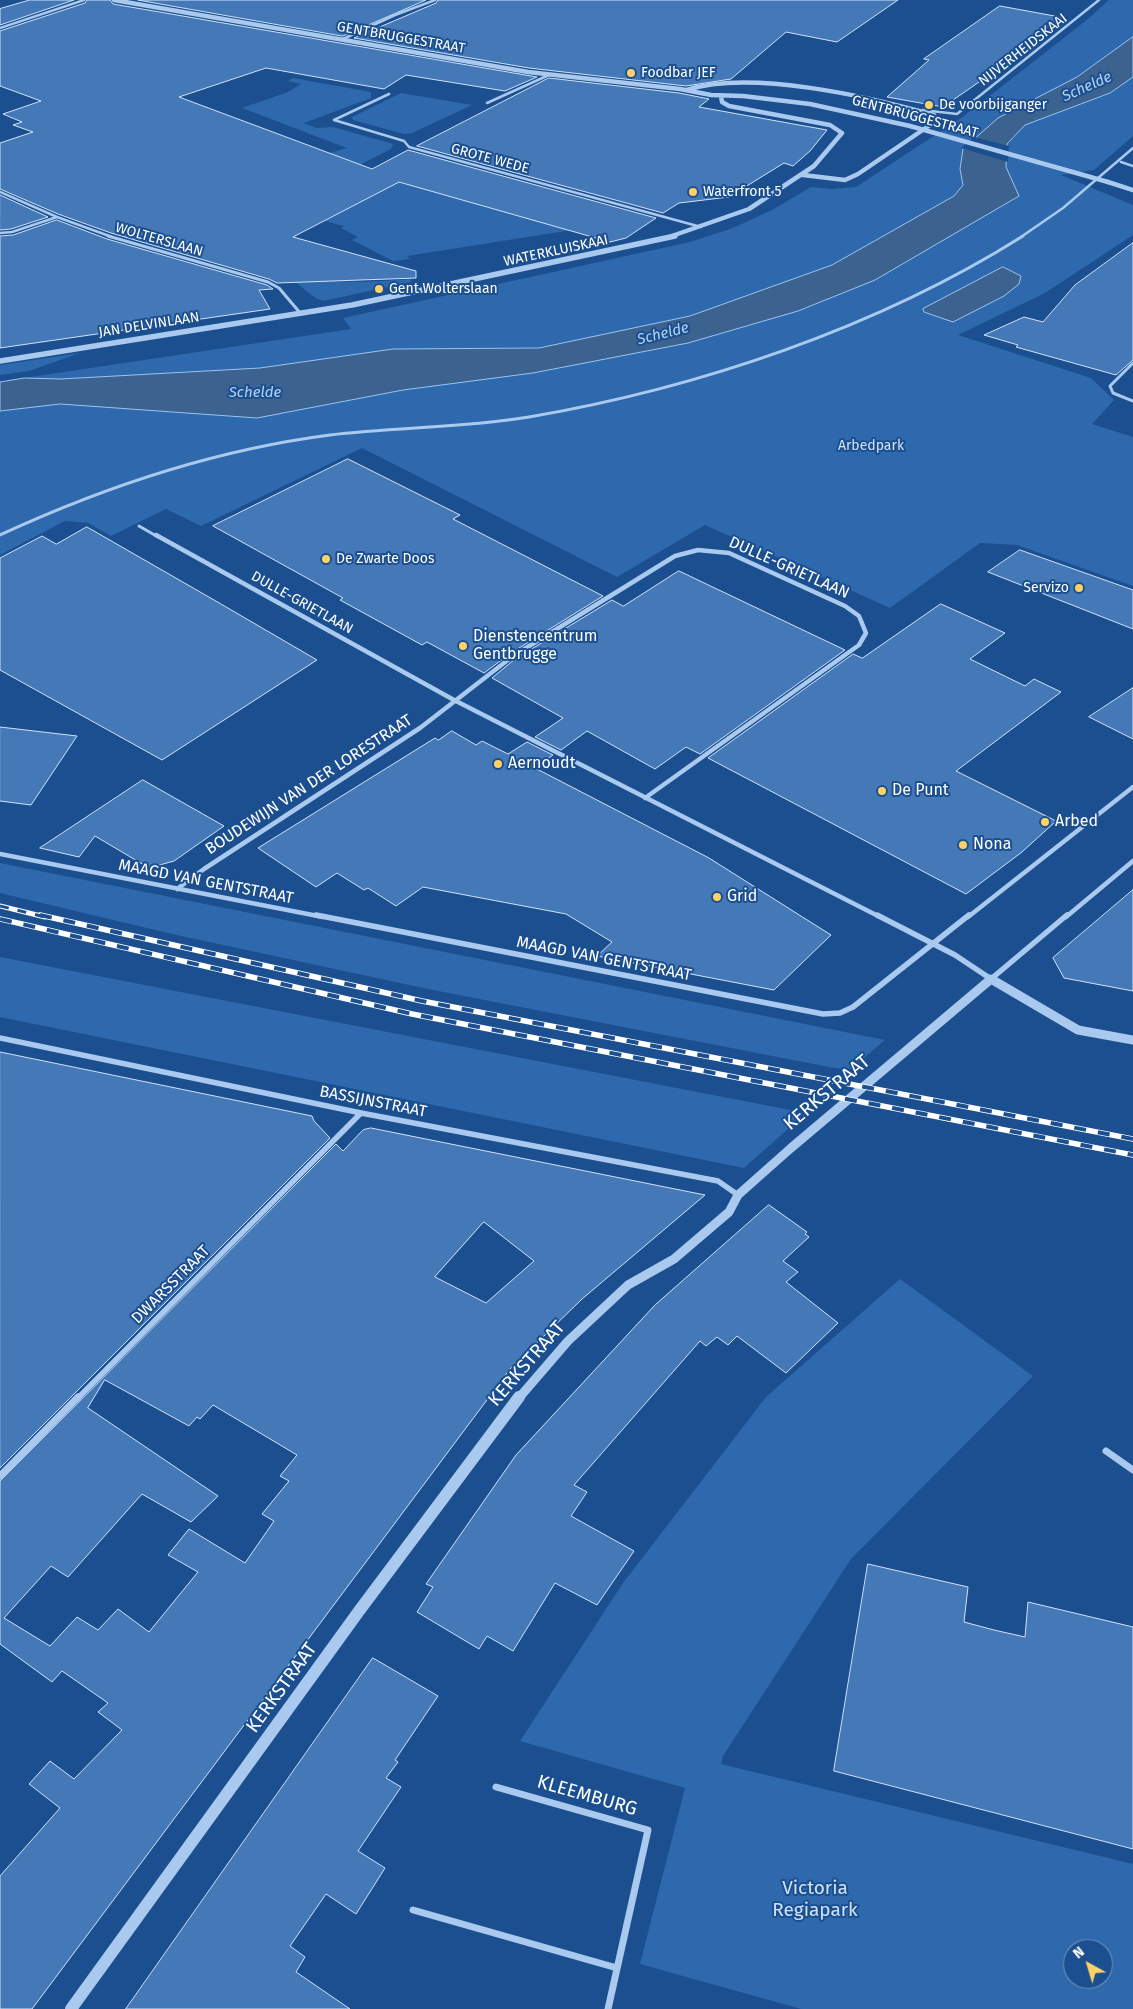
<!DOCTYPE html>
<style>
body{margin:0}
#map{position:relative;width:1133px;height:2009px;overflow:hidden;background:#1b4f8f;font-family:"Fira Sans",sans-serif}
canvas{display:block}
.north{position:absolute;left:1063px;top:1939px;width:50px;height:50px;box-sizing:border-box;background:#1b4f8f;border:1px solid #7695bc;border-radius:50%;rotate:321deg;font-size:14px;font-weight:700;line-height:20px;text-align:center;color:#fff}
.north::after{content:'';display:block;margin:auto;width:18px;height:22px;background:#ffd166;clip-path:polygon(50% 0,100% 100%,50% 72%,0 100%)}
</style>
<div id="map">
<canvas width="1133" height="2009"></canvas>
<div class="north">N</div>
</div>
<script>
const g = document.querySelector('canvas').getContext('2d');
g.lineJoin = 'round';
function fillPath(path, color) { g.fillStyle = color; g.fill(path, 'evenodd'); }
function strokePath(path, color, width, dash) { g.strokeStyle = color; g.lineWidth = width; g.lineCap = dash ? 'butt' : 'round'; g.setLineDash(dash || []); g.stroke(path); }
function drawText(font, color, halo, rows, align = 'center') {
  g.font = font + ' "Fira Sans",sans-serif'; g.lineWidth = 4; g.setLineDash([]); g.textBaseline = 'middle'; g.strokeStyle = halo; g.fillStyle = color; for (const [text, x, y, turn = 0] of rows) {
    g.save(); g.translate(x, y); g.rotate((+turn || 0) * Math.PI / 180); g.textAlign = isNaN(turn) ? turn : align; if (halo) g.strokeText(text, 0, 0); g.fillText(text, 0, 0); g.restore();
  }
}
const green = new Path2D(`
 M 1109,0 L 1133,0 L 1133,37 L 1077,77 L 999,118 L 985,131 L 960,169 L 963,185 L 954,196 L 832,265 L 690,316 L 539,348 L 393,349 L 260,368 L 61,379 L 24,378 L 351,329 L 343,318 L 690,242 L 733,228 L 772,210 L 811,187 L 832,189 L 856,187 L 964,116 L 1088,19 Z
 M 1133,77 L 1133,136 L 1094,170 L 1061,175 L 1133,205 L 1133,235 L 1045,293 L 958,335 L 1091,378 L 1114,400 L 1092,424 L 1133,437 L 1133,586 L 1017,545 L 980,543 L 890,608 L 705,525 L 617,577 L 362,448 L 201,526 L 166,509 L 111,536 L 88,523 L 65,521 L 0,555 L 0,411 L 60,404 L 257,418 L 403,390 L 533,373 L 798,311 L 875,280 L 1018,196 L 1006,167 L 1007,144 L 1025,125 L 1110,93 Z
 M 293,78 L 371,92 L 371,98 L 304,123 L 316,128 L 333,127 L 393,144 L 391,149 L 270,210 L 277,168 L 347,148 L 242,108 L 288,92 L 301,84 L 288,81 Z
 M 401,93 L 472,105 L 412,133 L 404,134 L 353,120 L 352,117 Z
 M 405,178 L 572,230 L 407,256 L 410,259 L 393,261 L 352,240 L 358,237 L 341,228 L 344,226 L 325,221 Z
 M 292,277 C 332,283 370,283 410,279 L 411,282 L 323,301 C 310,297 303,286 290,279 Z
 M 80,353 L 29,371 L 0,375 L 0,365 Z
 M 0,863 L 885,1040 L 851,1069 L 834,1068 L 428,989 L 172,934 L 0,893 Z
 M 0,957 L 806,1113 L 744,1168 L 0,1017 Z
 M 900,1279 L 1033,1376 L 851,1559 L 723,1756 L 721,1764 L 1133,1864 L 1133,2009 L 801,2009 L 640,1964 L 685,1788 L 520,1741 L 623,1583 L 766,1397 ZM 1073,1949 L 1103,1949 L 1103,1979 L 1073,1979 Z`);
const water = new Path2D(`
 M 1133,37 L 1133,77 L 1110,93 L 1025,125 L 1007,144 L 1006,167 L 1019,196 L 875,280 L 798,311 L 688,343 L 533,373 L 403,390 L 257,418 L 60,404 L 0,411 L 0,382 L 24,378 L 61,379 L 260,368 L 393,349 L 539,348 L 690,316 L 832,265 L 954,196 L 963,185 L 960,169 L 963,149 L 998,118 L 1077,77 Z
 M 1003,267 L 1021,276 L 1019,284 L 1004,296 L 953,322 L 924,312 L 923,309 Z`);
const pier = new Path2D(`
 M 974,137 L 1009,146 L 1008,162 L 961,148 Z`);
const building = new Path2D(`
 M 30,0 L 74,0 L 0,25 L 0,9 Z
 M 87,0 L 110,0 L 113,4 L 537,77 L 505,91 L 406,75 L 384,89 L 266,68 L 179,97 L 372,169 L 408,150 L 656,218 L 626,238 L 610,242 L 399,182 L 293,237 L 416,271 L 416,278 L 277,283 L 269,279 L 111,233 L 58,214 L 0,189 L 0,143 L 33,132 L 13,125 L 22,122 L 3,114 L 41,101 L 0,86 L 0,31 L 85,3 Z
 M 138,0 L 426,0 L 343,36 Z
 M 438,0 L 898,0 L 837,42 L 786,32 L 731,79 L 686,86 L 529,68 L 354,38 L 436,3 Z
 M 1000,6 L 1060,17 L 992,73 L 943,107 L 887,97 L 929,60 L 924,59 Z
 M 549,78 L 679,93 L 709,99 L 699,107 L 827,130 L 810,151 L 793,166 L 784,163 L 729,197 L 679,203 L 663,213 L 417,146 Z
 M 0,195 L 48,217 L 11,229 L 0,230 Z
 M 57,220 L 107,239 L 267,285 L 273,289 L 259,290 L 270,309 L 0,348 L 0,236 L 13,235 Z
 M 1133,243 L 1133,360 L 1116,375 L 1016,347 L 1018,345 L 984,335 L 1024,317 L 1043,322 L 1075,285 Z
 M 348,459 L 460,515 L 453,519 L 603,596 L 511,653 L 484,673 L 427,642 L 422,645 L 340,600 L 343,598 L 213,526 Z
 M 87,527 L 221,604 L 317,660 L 162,760 L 0,670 L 0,558 L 42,536 L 56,544 Z
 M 1020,550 L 1133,590 L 1133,629 L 988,572 Z
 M 679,571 L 845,650 L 700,754 L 686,747 L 655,769 L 587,731 L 561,750 L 535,737 L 563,718 L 492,678 L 515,659 L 612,600 L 623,606 Z
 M 941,604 L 1005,633 L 970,659 L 1025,686 L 1034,679 L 1061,692 L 956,771 L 1056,821 L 1022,852 L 966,894 L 708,758 L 853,654 L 862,658 Z
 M 1133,688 L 1133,739 L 1089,717 Z
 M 0,727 L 77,736 L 31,805 L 0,801 Z
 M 452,731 L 476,745 L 482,741 L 508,754 L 527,742 L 553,755 L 535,768 L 709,858 L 831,935 L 774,990 L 597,956 L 612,942 L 566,914 L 423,887 L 396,906 L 368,888 L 364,890 L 337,873 L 316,887 L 258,848 L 435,738 L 438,740 Z
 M 143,780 L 224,826 L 174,861 L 149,868 L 95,836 L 79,857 L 40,848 Z
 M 1133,890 L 1133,991 L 1064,978 L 1053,958 Z
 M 0,1052 L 312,1116 L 314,1121 L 330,1138 L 0,1468 Z
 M 371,1128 L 705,1195 L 582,1299 L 510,1369 L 32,2009 L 0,2009 L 0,1876 L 60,1808 L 29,1784 L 50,1761 L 74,1779 L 122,1730 L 98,1712 L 108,1703 L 62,1671 L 52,1682 L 0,1644 L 0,1481 L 336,1144 L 343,1151 L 363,1130 ZM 484,1222 L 534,1261 L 486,1303 L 435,1277 ZM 105,1380 L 189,1426 L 197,1417 L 200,1419 L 213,1405 L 297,1455 L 280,1476 L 289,1481 L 262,1514 L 274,1521 L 245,1563 L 189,1529 L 168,1555 L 198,1572 L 149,1632 L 118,1609 L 98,1630 L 77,1617 L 50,1646 L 4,1618 L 51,1566 L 68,1577 L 142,1494 L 191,1522 L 218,1496 L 88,1408 Z
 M 769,1205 L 807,1232 L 805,1234 L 809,1237 L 783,1261 L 798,1272 L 786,1282 L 838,1323 L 786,1373 L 737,1336 L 728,1345 L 717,1337 L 706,1346 L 700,1341 L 574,1485 L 587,1492 L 571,1516 L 634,1551 L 597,1605 L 555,1583 L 513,1651 L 487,1636 L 479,1649 L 417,1612 L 433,1587 L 426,1584 L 516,1455 L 655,1305 Z
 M 868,1564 L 968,1587 L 964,1622 L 994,1630 L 1025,1637 L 1028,1602 L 1133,1627 L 1133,1849 L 834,1771 Z
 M 373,1658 L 438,1696 L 395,1760 L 398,1762 L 386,1778 L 401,1787 L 358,1851 L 385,1868 L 356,1914 L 326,1894 L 290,1946 L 305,1957 L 296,1972 L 350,2009 L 126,2009 Z`);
const minorFar4 = new Path2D(`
 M 0,28 L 84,0
 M 343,39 L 395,15 L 435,0
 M 389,94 L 334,120 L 404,141 L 409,147 L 701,227
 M 487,103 L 549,75
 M 923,110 L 957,114 L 1099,0
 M 1121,162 L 1133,166
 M 0,192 L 57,217 L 112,237
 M 0,233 L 12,232 L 57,217
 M 1021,237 L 1063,208 L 1133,148`);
const minorFar3 = new Path2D(`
 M 108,236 L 268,282 L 279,288 L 301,314
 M 1133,363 L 1110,386 L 1113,393 L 1133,401
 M 139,526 L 158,537
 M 0,535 C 106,486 214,450 330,435 C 396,427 463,428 529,417 C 698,388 877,328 1023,236`);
const minorFar2 = new Path2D(`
 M 156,535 L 454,700 L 880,917
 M 0,854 L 323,917
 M 177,889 L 204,869 L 420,728 L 513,656 L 675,556 L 698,550 L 729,553 L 845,606 L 859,616 L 866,633 L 859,645 L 645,798
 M 968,917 L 1133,787
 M 1066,917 L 1133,861`);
const minorFar1 = new Path2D(`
 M 316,915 L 823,1014 L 840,1013 L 853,1007 L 969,915
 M 877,915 L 955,955 L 991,979 L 1067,915
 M 0,1038 L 361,1113 L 718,1181 L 738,1195
 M 77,1399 L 361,1113`);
const minor = new Path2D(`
 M 1106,1451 L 1133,1470
 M 0,1476 L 78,1397
 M 496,1787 L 648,1830 L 608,2009
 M 413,1910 L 617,1968`);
const tertiaryFar3 = new Path2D(`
 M 114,0 L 528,72 L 680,89 L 711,95 L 743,96 L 810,104 L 910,126
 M 687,90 C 750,69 870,97 934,115 L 936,121 L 858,174 L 845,180 L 803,175
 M 1108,182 L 1133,190
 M 669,237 L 749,209 L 814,166 L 842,133 L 830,125 L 729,106 L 722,102 L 721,96`);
const tertiaryFar2 = new Path2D(`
 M 0,361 L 352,305 L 675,236`);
const tertiaryFar1 = new Path2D(`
 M 518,1399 L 568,1341 L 628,1285 L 674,1259 L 729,1212 L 738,1195 L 791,1148 L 991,979 L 1078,1030 L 1133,1040`);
const tertiary = new Path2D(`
 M 71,2009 L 359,1611 L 519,1397`);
const railFar1 = new Path2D(`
 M 0,906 L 45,917`);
const rail = new Path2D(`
 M 40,915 L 422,1001 L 1133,1139
 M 0,919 L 412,1014 L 1133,1155`);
const tertiaryBridge = new Path2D(`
 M 910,126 L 1108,182`);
const markers = [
 [631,73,5,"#ffd166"],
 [929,105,5,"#ffd166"],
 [693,192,5,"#ffd166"],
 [379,289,5,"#ffd166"],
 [326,559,5,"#ffd166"],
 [1079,588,5,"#ffd166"],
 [463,646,5,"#ffd166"],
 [498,764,5,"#ffd166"],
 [882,791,5,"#ffd166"],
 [1045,822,5,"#ffd166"],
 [963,845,5,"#ffd166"],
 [717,897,5,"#ffd166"]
];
const farStreetnames = [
 ["GENTBRUGGESTRAAT",401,38,10],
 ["NIJVERHEIDSKAAI",1023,50,-38],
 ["GENTBRUGGESTRAAT",915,117,15],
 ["GROTE WEDE",490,159,15],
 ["WOLTERSLAAN",159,240,16],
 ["WATERKLUISKAAI",556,251,-12],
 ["JAN DELVINLAAN",149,325,-9],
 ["DULLE-GRIETLAAN",302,603,29]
];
const farPoinames = [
 ["Foodbar JEF",641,73],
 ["De voorbijganger",939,105],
 ["Waterfront 5",703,192],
 ["Gent Wolterslaan",389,289],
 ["De Zwarte Doos",336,559],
 ["Servizo",1069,588,"right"]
];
const farParknames = [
 ["Arbedpark",871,446]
];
const farWaternames = [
 ["Schelde",1087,87,-24],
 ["Schelde",663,334,-14],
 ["Schelde",255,393]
];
const streetNames = [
 ["DULLE-GRIETLAAN",789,568,24],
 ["BOUDEWIJN VAN DER LORESTRAAT",309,785,-33],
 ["MAAGD VAN GENTSTRAAT",206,882,11],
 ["MAAGD VAN GENTSTRAAT",604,959,11],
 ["BASSIJNSTRAAT",373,1102,11],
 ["DWARSSTRAAT",171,1285,-45]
];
const poiNames = [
 ["Dienstencentrum",473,637],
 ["Gentbrugge",473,655],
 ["Aernoudt",508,764],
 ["De Punt",892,791],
 ["Arbed",1055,822],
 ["Nona",973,845],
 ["Grid",727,897]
];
const nearStreetnames = [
 ["KERKSTRAAT",827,1093,-40],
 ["KERKSTRAAT",527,1364,-49],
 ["KERKSTRAAT",282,1688,-54],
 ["KLEEMBURG",587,1796,16]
];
const nearParknames = [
 ["Victoria",815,1889],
 ["Regiapark",815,1911]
];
fillPath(green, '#2e69ad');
fillPath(water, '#3c6290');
strokePath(water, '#9cc4f0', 1);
fillPath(pier, '#1b4f8f');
fillPath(building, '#4478b7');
strokePath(building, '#cfe3fa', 1);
strokePath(minorFar4, '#a9c9ee', 2.5);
strokePath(minorFar3, '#a9c9ee', 3);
strokePath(minorFar2, '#a9c9ee', 4.5);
strokePath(minorFar1, '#a9c9ee', 5.5);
strokePath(minor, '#a9c9ee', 7);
strokePath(tertiaryFar3, '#a9c9ee', 4.5);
strokePath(tertiaryFar2, '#a9c9ee', 5.5);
strokePath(tertiaryFar1, '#a9c9ee', 9);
strokePath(tertiary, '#a9c9ee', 12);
strokePath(railFar1, '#fff', 5);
strokePath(rail, '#fff', 5.5);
strokePath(railFar1, '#1b4f8f', 3, [9]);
strokePath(rail, '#1b4f8f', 4, [12]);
strokePath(tertiaryBridge, '#a9c9ee', 4.5);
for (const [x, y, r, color] of markers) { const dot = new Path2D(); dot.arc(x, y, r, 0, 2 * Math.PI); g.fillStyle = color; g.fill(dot); strokePath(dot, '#1b4f8f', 2); }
drawText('14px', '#fff', '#1b4f8f', farStreetnames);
drawText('14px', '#fff', '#1b4f8f', farPoinames, 'left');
drawText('14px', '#cfe3fa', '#1b4f8f', farParknames);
drawText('italic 15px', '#b5d3f5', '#1b4f8f', farWaternames);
drawText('16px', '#fff', '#1b4f8f', streetNames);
drawText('16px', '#fff', '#1b4f8f', poiNames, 'left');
drawText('19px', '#fff', '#1b4f8f', nearStreetnames);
drawText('19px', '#cfe3fa', '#1b4f8f', nearParknames);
</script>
